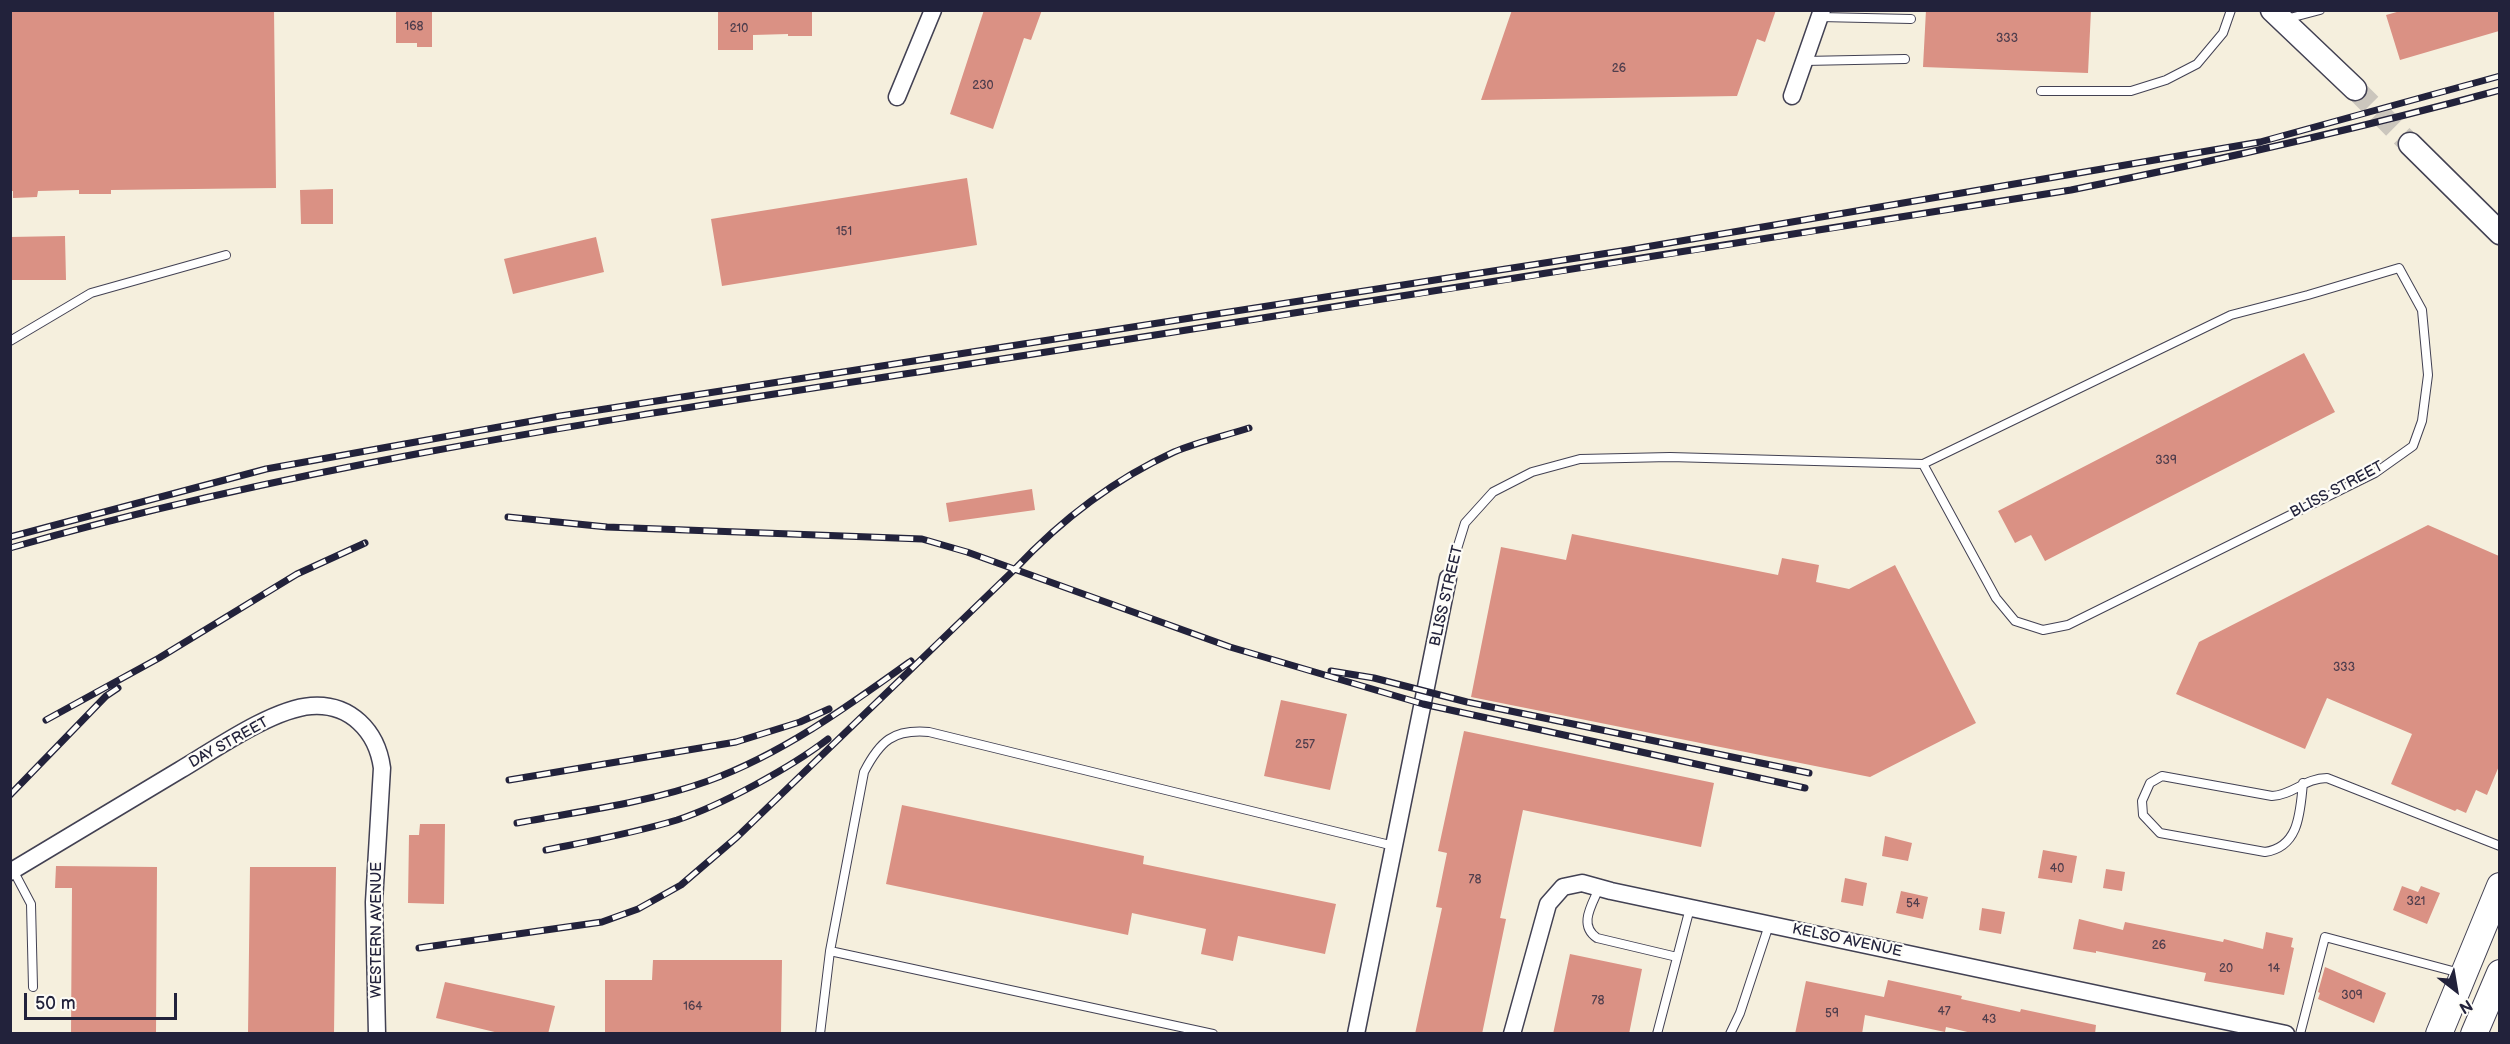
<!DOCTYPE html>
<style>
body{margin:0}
#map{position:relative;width:2510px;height:1044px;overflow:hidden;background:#f5efdd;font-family:"Balsamiq Sans",sans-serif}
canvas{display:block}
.frame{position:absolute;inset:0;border:12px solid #22223b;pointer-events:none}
.north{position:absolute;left:2426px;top:960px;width:60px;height:60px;-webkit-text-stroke:4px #fdfcf7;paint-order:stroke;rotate:149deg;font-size:16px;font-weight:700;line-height:24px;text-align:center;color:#22223b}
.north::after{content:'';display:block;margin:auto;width:21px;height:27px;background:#22223b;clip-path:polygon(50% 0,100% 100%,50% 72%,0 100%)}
.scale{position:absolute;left:24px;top:993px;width:153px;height:27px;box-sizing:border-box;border:3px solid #22223b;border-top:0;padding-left:8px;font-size:18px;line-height:21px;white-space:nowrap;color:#22223b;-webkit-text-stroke:4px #fdfcf7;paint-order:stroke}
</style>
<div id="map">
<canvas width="2510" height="1044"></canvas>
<div class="frame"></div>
<div class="north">N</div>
<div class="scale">50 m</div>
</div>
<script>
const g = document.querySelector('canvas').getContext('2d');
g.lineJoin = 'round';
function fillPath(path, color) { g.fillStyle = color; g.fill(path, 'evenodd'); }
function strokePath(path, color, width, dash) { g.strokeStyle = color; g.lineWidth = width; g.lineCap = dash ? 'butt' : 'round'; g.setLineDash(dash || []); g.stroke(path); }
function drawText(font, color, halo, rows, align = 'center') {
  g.font = font + ' "Balsamiq Sans",sans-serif'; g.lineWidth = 4.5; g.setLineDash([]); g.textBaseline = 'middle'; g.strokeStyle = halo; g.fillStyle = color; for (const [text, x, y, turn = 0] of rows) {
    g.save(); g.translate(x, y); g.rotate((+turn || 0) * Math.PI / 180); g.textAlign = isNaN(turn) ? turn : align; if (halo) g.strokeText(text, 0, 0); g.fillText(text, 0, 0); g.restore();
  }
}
const building = new Path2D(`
 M 10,10 L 274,10 L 276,188 L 111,190 L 111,194 L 79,194 L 79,190 L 38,191 L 37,197 L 13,198 L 13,191 L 10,191 Z
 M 396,10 L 432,10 L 432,47 L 417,47 L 417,43 L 396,43 Z
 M 718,10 L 812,10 L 812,36 L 788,36 L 788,34 L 753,35 L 753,50 L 718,50 Z
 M 984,10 L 1042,10 L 1031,40 L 1024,38 L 993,129 L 950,114 Z
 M 1512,10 L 1776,10 L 1765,42 L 1757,39 L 1737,96 L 1481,100 Z
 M 1926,10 L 2091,10 L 2088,73 L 1923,67 Z
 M 2404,10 L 2499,10 L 2499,31 L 2400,60 L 2386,15 Z
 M 967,178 L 977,245 L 722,286 L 711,219 Z
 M 333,189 L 333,224 L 301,224 L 300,190 Z
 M 65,236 L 66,280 L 10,280 L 10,237 Z
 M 596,237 L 604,272 L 513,294 L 504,259 Z
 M 2304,353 L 2335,412 L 2045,561 L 2031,535 L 2015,543 L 1998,511 Z
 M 1032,489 L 1035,510 L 949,522 L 946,503 Z
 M 2428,525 L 2499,556 L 2499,766 L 2487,795 L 2476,790 L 2466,813 L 2457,809 L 2455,811 L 2391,784 L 2412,734 L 2327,698 L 2305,749 L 2176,694 L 2199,642 Z
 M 1572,534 L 1778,575 L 1782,558 L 1819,565 L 1816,582 L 1849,589 L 1895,565 L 1976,723 L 1870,777 L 1471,697 L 1501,547 L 1566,560 Z
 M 1281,700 L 1347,714 L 1330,790 L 1264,776 Z
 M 1464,731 L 1714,783 L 1701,847 L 1523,810 L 1500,918 L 1506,919 L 1482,1034 L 1415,1034 L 1442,908 L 1436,907 L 1447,853 L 1438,851 Z
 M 902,805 L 1144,856 L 1143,864 L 1336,904 L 1325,954 L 1238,936 L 1233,961 L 1201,954 L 1206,929 L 1132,913 L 1128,935 L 886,884 Z
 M 420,824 L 445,824 L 444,904 L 408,903 L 409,835 L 419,835 Z
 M 1885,836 L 1912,843 L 1908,861 L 1882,856 Z
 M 2043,850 L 2077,856 L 2072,883 L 2038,878 Z
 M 56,866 L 157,867 L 156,1034 L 71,1034 L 72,888 L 55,888 Z
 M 250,867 L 336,867 L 334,1034 L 248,1034 Z
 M 2106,869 L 2125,872 L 2122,891 L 2103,888 Z
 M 1845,878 L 1867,883 L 1863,906 L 1841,902 Z
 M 2402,886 L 2418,892 L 2421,886 L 2440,893 L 2427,924 L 2393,910 Z
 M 1901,891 L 1928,897 L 1923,919 L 1896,913 Z
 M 1982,908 L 2005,912 L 2001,934 L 1979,930 Z
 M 2079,919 L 2123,930 L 2125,922 L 2223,942 L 2224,939 L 2263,949 L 2266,932 L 2293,938 L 2291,947 L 2294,948 L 2284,995 L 2204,981 L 2206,973 L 2096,951 L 2096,953 L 2073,949 Z
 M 1570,954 L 1642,969 L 1629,1034 L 1553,1034 Z
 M 653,960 L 782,960 L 781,1034 L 605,1034 L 605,980 L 652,980 Z
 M 2325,967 L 2386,993 L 2374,1023 L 2318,999 L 2320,993 L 2318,992 Z
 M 1888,980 L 1962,996 L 1961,999 L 2020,1012 L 2021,1009 L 2096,1025 L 2095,1034 L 1976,1034 L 1946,1027 L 1945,1032 L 1865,1015 L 1862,1034 L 1795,1034 L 1806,981 L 1884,997 Z
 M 445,982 L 555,1006 L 548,1034 L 503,1034 L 436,1018 Z`);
const secondaryTunnel = new Path2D(`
 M 2355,89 L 2410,144`);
const service = new Path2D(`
 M 1820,17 L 1911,19
 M 2286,19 L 2320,10
 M 1804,61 L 1905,59
 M 2041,91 L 2131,91 L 2166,80 L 2197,64 L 2223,33 L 2231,10
 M 10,341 L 91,293 L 226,255
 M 1448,578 L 1465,523 L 1493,492 L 1532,472 L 1580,459 L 1670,457 L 1923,464 L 2231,315 L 2308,295 L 2399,268 L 2422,310 L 2428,375 L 2422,421 L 2413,446 L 2375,473 L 2068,625 L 2043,630 L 2015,621 L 1996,598 L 1923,464
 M 2303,783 C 2300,811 2300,847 2265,852 L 2160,833 L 2143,815 L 2142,801 L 2150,783 L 2162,776 L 2272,796 C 2293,795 2305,778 2327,778 L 2500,846
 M 13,870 L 31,904 L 33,987
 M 1599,888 C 1592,905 1578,925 1597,938 L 1677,957
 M 820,1034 L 830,951
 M 1213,1034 L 830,951 L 864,772 C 880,741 893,729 929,732 L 1394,846
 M 1657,1034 L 1690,908
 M 1730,1034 L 1740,1013 L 1769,925
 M 2300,1034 L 2325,937 L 2460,973`);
const minor = new Path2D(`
 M 1792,96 L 1822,10
 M 897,97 L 933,10
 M 10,872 C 67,838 123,804 180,770 C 214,750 272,709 311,706 C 350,703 377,731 382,768 L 374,902 L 377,1034
 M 1356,1034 L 1448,578
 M 1512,1034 L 1548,904 L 1563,887 L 1582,883 L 1611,891 L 2286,1034`);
const secondary = new Path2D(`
 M 2272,10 L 2355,89
 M 2410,144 L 2500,233`);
const primary = new Path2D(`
 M 2439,1034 L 2500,886
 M 2474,1034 L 2500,973`);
const rail = new Path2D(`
 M 508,517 L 607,527 L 922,539 L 967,552 L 1230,647 L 1423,704 L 1805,788
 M 10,537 L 266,469 L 560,416 L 1628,250 L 2260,142 L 2500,76
 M 10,548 C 317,460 635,416 950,367 C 1324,309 1698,250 2071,190 C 2215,161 2358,129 2500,90
 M 1331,671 L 1374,678 L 1467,702 L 1809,773
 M 46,720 L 159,658 L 297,574 L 365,543
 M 509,780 L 736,742 L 800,722 L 829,709
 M 10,795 L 106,696 L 118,688
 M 517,823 C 581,811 647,803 708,781 C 782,754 847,707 911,661
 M 546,850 C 590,841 634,833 677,820 C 722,805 790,768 828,739
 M 419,948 L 602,922 L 638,909 L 681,885 L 737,837 L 1015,569 C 1060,521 1113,480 1174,452 C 1197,442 1224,436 1249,428`);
const numberNames = [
 ["168",414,27],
 ["210",739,29],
 ["333",2007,39],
 ["26",1619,69],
 ["230",983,86],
 ["151",844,232],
 ["339",2166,461],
 ["333",2344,668],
 ["257",1305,745],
 ["40",2057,869],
 ["78",1475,880],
 ["321",2416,902],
 ["54",1913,904],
 ["26",2159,946],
 ["20",2226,969],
 ["14",2274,969],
 ["309",2352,996],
 ["78",1598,1001],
 ["164",693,1007],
 ["47",1944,1012],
 ["59",1832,1014],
 ["43",1989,1020]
];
const streetNames = [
 ["BLISS STREET",2337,490,-28],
 ["BLISS STREET",1447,596,-77],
 ["DAY STREET",229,743,-29],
 ["WESTERN AVENUE",377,930,-90],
 ["KELSO AVENUE",1847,941,12]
];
fillPath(building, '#da9184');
strokePath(secondaryTunnel, '#cbc6bd', 22, [22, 11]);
strokePath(service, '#424153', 10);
strokePath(minor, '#424153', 19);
strokePath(secondary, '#424153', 25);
strokePath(primary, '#424153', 28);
strokePath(service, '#fff', 8);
strokePath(minor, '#fff', 16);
strokePath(secondary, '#fff', 22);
strokePath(primary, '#fff', 26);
strokePath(rail, '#22223b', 7);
strokePath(rail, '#fdfcf7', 4.5, [14]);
drawText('12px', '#503e4d', null, numberNames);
drawText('15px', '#22223b', '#fdfcf7', streetNames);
</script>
